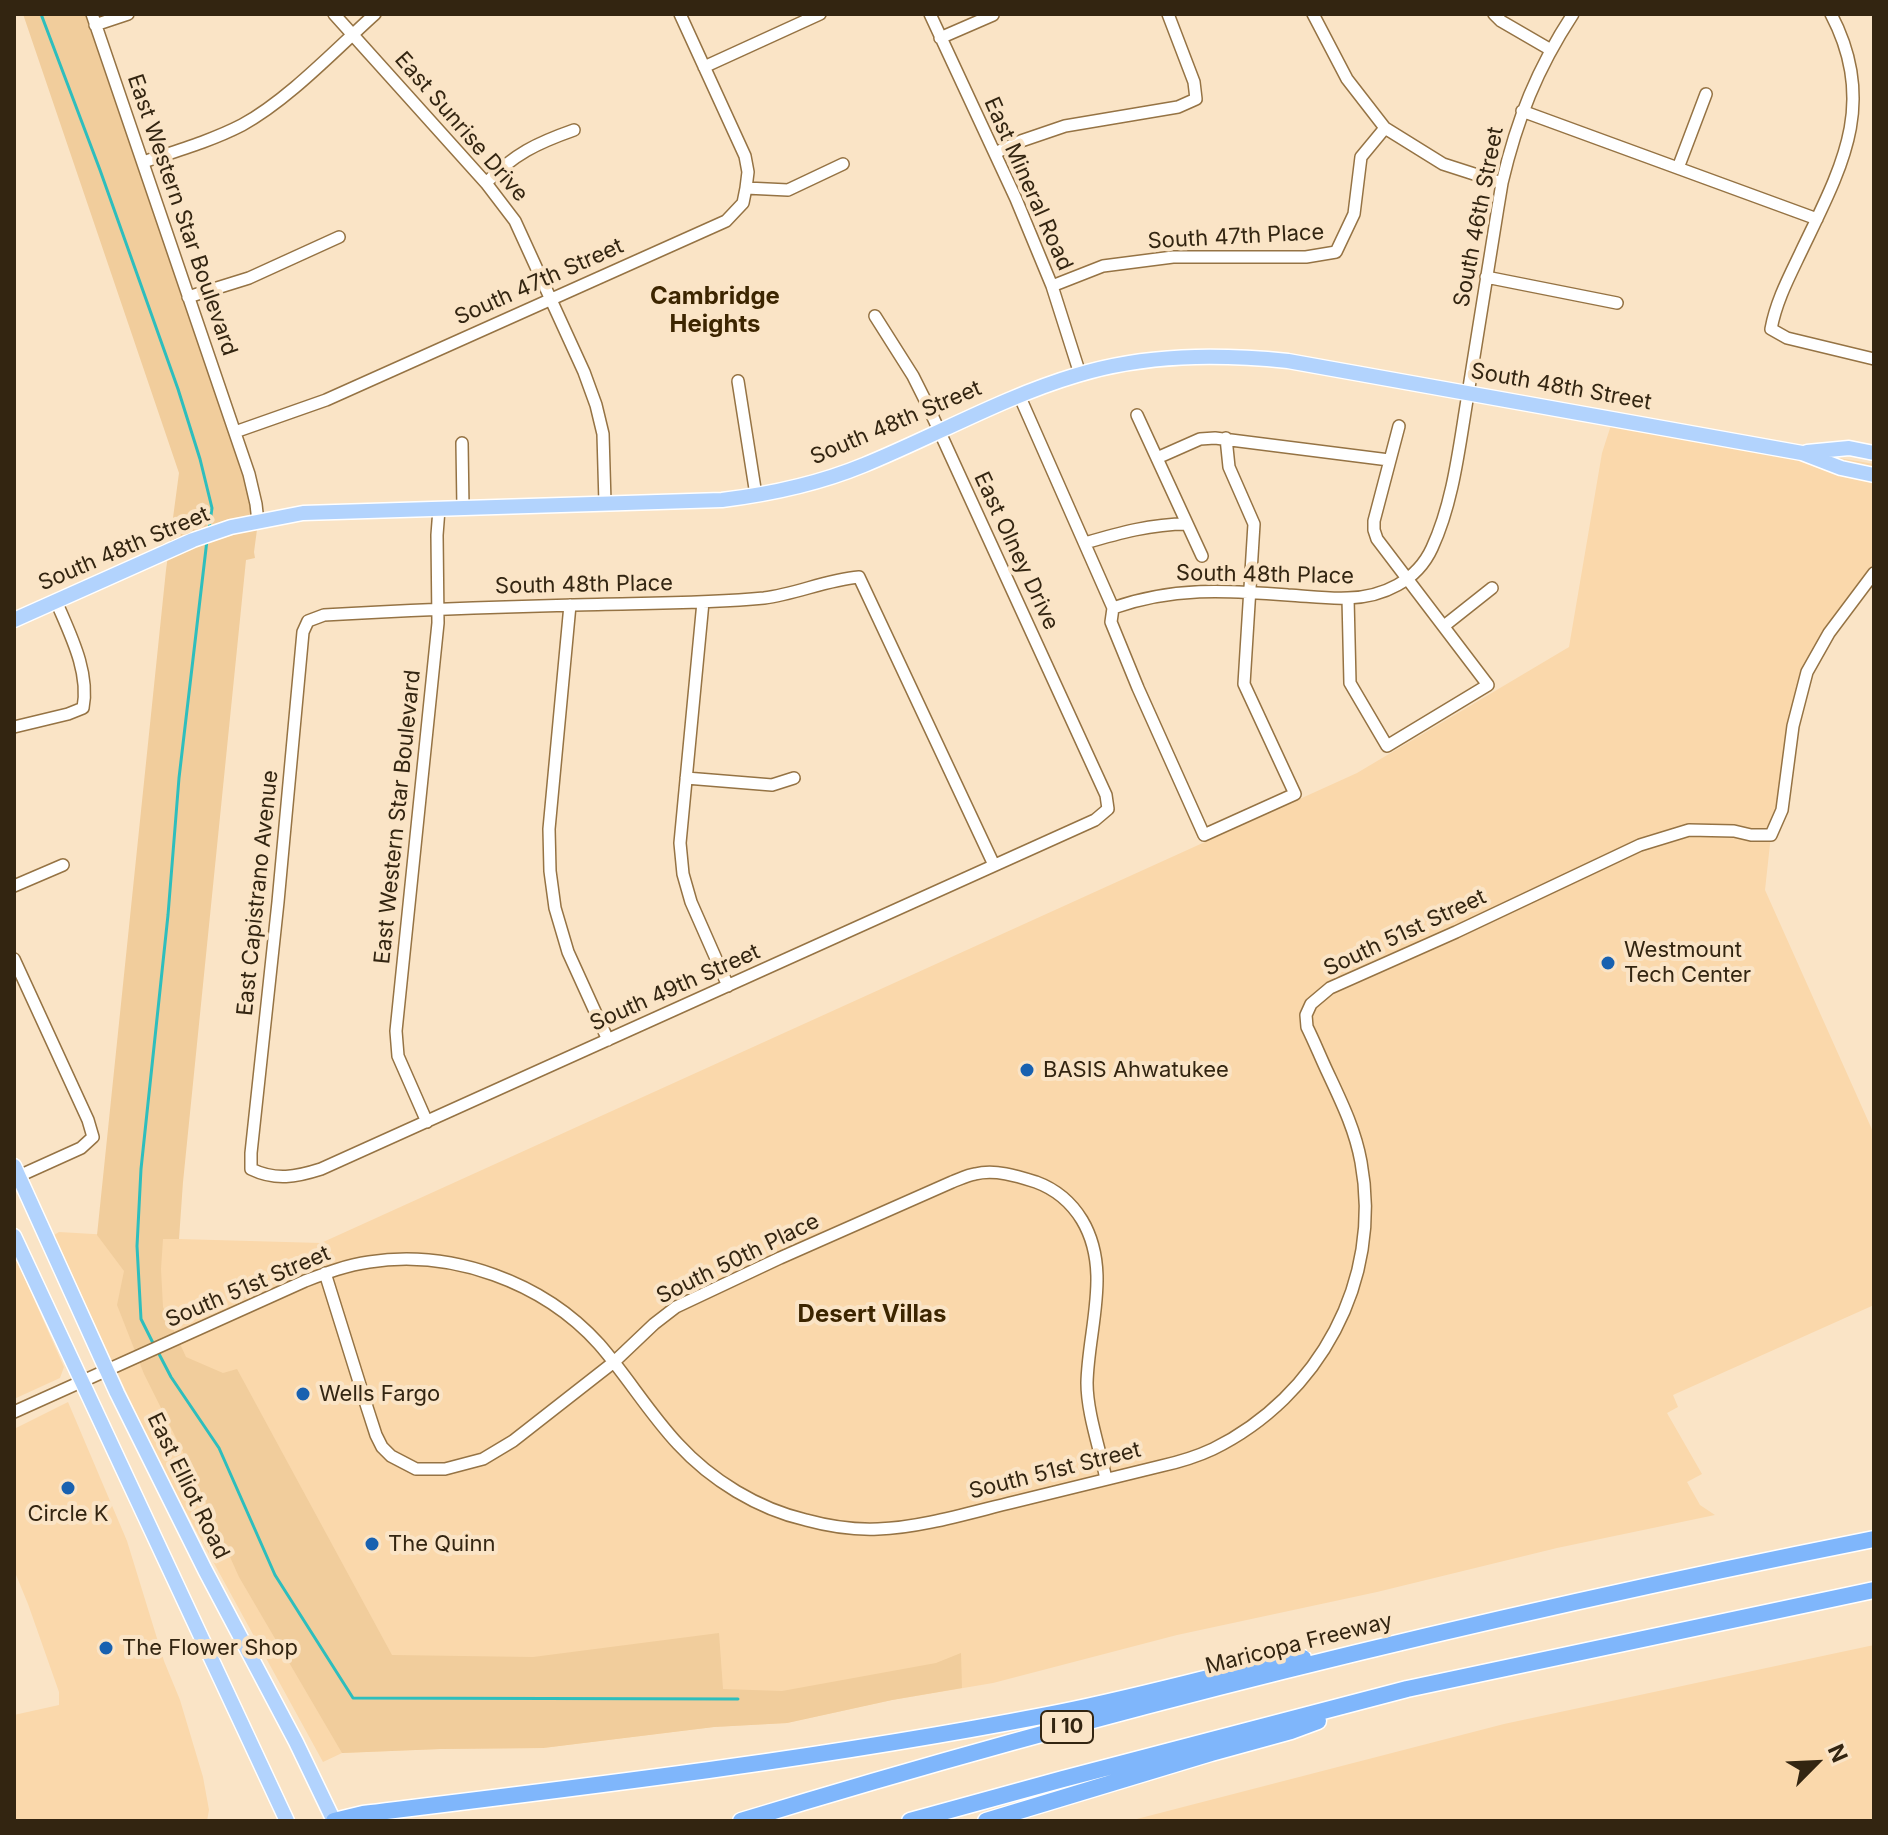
<!DOCTYPE html>
<style>
body{margin:0}
#map{position:relative;width:1888px;height:1835px;overflow:hidden;background:#fae4c6;font-family:Inter,sans-serif}
canvas{display:block}
.frame{position:absolute;inset:0;border:16px solid #332511;pointer-events:none}
.north{position:absolute;left:1776px;top:1723px;width:80px;height:80px;-webkit-text-stroke:6px #fae4c6;paint-order:stroke;rotate:66deg;font-size:22px;font-weight:700;line-height:32px;text-align:center;color:#332511}
.north::after{content:'';display:block;margin:auto;width:28px;height:36px;background:#332511;clip-path:polygon(50% 0,100% 100%,50% 72%,0 100%)}
</style>
<div id="map">
<canvas width="1888" height="1835"></canvas>
<div class="frame"></div>
<div class="north">N</div>
</div>
<script>
const g = document.querySelector('canvas').getContext('2d');
g.lineJoin = 'round';
function fillPath(path, color) { g.fillStyle = color; g.fill(path, 'evenodd'); }
function strokePath(path, color, width, dash) { g.strokeStyle = color; g.lineWidth = width; g.lineCap = dash ? 'butt' : 'round'; g.setLineDash(dash || []); g.stroke(path); }
function drawText(font, color, halo, rows, align = 'center') {
  g.font = font + ' Inter,sans-serif'; g.lineWidth = 8; g.setLineDash([]); g.textBaseline = 'middle'; g.strokeStyle = halo; g.fillStyle = color; for (const [text, x, y, turn = 0] of rows) {
    g.save(); g.translate(x, y); g.rotate((+turn || 0) * Math.PI / 180); g.textAlign = isNaN(turn) ? turn : align; if (halo) g.strokeText(text, 0, 0); g.fillText(text, 0, 0); g.restore();
  }
}
const built = new Path2D(`
 M 1613,419 L 1874,464 L 1874,573 L 1807,672 L 1782,810 L 1771,835 L 1765,890 L 1874,1134 L 1874,1305 L 1673,1395 L 1678,1407 L 1667,1413 L 1702,1474 L 1687,1482 L 1700,1505 L 1715,1515 L 1557,1548 L 1377,1592 L 1177,1635 L 993,1683 L 892,1700 L 787,1723 L 714,1727 L 543,1748 L 440,1749 L 342,1753 L 323,1762 L 159,1463 L 54,1235 L 59,1232 L 179,1239 L 321,1243 L 1357,773 L 1569,647 L 1602,453 Z
 M 14,1254 L 64,1367 L 60,1378 L 14,1399 Z
 M 68,1402 L 127,1541 L 164,1661 L 180,1700 L 203,1777 L 209,1810 L 207,1821 L 14,1821 L 14,1715 L 59,1705 L 59,1692 L 28,1604 L 14,1570 L 14,1429 Z
 M 1874,1645 L 1874,1821 L 1129,1821 L 1504,1724 Z`);
const green = new Path2D(`
 M 23,14 L 88,14 L 249,474 L 258,522 L 254,552 L 255,558 L 246,560 L 183,1182 L 179,1239 L 163,1239 L 161,1269 L 163,1307 L 186,1357 L 223,1373 L 237,1369 L 392,1655 L 533,1657 L 719,1633 L 723,1689 L 782,1691 L 936,1663 L 961,1653 L 962,1688 L 892,1700 L 787,1723 L 714,1727 L 543,1748 L 440,1749 L 342,1753 L 239,1577 L 182,1450 L 144,1374 L 117,1305 L 124,1271 L 97,1235 L 166,570 L 179,473 Z`);
const stream = new Path2D(`
 M 41,14 L 100,170 L 178,389 L 200,459 L 212,508 L 209,529
 M 154,1345 L 141,1319 L 137,1246 L 141,1169 L 168,915 L 179,778 L 207,540
 M 158,1352 L 171,1377 L 219,1448 L 275,1575 L 353,1698 L 738,1699`);
const minor = new Path2D(`
 M 92,14 L 249,474 L 256,504 L 258,522
 M 334,14 L 486,183 L 515,221 L 584,372 L 596,405 L 603,434 L 605,503
 M 680,14 L 745,156 L 748,172 L 746,188
 M 930,14 L 1016,199 L 1052,286 L 1080,374
 M 1313,14 L 1347,79 L 1385,128 L 1443,164 L 1502,183
 M 1494,14 L 1501,21 L 1551,50
 M 1831,14 C 1879,105 1840,170 1800,254 C 1788,279 1776,302 1771,329 L 1787,338 L 1874,359
 M 95,25 L 128,14
 M 940,38 L 993,15
 M 704,67 L 820,14
 M 1522,111 L 1817,219
 M 995,153 L 1021,141 L 1065,126 L 1178,107 L 1196,99 L 1194,82 L 1168,14
 M 143,162 C 176,151 211,141 242,125 C 288,100 336,49 375,14
 M 1678,168 L 1706,94
 M 486,183 C 514,154 537,143 574,130
 M 1486,277 L 1617,303
 M 1052,286 L 1103,266 L 1173,257 L 1306,257 L 1336,252 L 1354,214 L 1361,157 L 1385,128
 M 188,297 L 249,278 L 339,237
 M 875,316 L 913,376 L 926,402 L 1106,795 L 1108,809 L 1095,820 L 321,1169 C 296,1177 276,1181 251,1169 L 251,1153 L 278,902 L 303,632 L 308,621 L 324,615 C 407,610 491,607 574,605 C 637,603 701,604 764,598 C 796,594 826,580 859,577 L 994,865
 M 738,381 L 756,495
 M 1019,395 L 1113,608
 M 1137,415 L 1202,556
 M 235,432 L 326,400 L 726,221 L 743,203 L 746,188 L 788,190 L 843,164
 M 462,443 L 463,508
 M 1157,458 L 1200,439 L 1215,438 L 1389,460
 M 1085,543 C 1119,533 1151,524 1187,524
 M 1348,598 L 1350,683 L 1387,746 L 1488,685 L 1377,539 L 1374,530 L 1374,521 L 1399,426
 M 703,602 L 680,843 L 683,874 L 691,902 L 728,986
 M 570,605 L 549,829 L 550,871 L 555,908 L 568,952 L 608,1040
 M 1113,608 C 1172,587 1226,590 1288,595 C 1307,596 1328,599 1348,598 C 1383,597 1417,581 1432,548 C 1453,503 1459,448 1467,400 C 1479,327 1490,255 1502,183 C 1517,119 1537,69 1573,14
 M 1113,608 L 1111,622 L 1138,688 L 1204,835 L 1295,794 L 1244,684 L 1254,524 L 1229,467 L 1226,438
 M 1444,626 L 1492,588
 M 14,727 L 68,714 L 83,708 C 90,672 70,634 56,601
 M 686,778 L 772,785 L 794,778
 M 14,886 L 63,865
 M 14,959 L 88,1120 L 93,1137 L 81,1148 L 19,1176
 M 427,1122 L 398,1056 L 396,1031 L 438,623 L 437,535 L 439,509
 M 325,1273 L 365,1401 L 376,1435 L 382,1447 L 391,1456 L 416,1469 L 445,1469 L 483,1459 L 513,1441 L 614,1362 L 654,1324 L 676,1307 L 780,1258 L 952,1182 C 960,1179 968,1175 975,1174 C 995,1169 1017,1176 1036,1182 C 1055,1189 1071,1202 1082,1220 C 1112,1270 1088,1329 1087,1383 C 1087,1413 1100,1449 1106,1479
 M 14,1412 L 305,1281 C 326,1273 347,1265 369,1262 C 452,1249 543,1282 599,1344 C 627,1376 649,1413 678,1444 C 711,1480 758,1509 806,1520 C 828,1526 854,1530 878,1529 C 920,1528 972,1512 1014,1502 C 1063,1490 1112,1478 1161,1466 C 1179,1462 1196,1457 1213,1449 C 1319,1397 1383,1280 1361,1162 C 1355,1129 1341,1101 1327,1071 C 1320,1056 1314,1041 1307,1027 L 1306,1015 L 1311,1004 L 1330,988 L 1456,932 L 1640,845 L 1689,830 L 1734,831 L 1751,835 L 1771,835 L 1782,810 L 1793,726 L 1807,672 L 1829,633 L 1874,573`);
const major = new Path2D(`
 M 1807,452 L 1849,448 L 1874,453
 M 14,620 L 193,540 L 231,527 L 303,513 L 722,500 C 771,494 818,484 864,465 C 935,436 1003,397 1077,375 C 1146,354 1217,354 1288,361 L 1802,453 L 1841,468 L 1874,475
 M 14,1166 L 117,1393 L 205,1570 L 296,1742 L 334,1821
 M 14,1236 L 287,1821`);
const highway = new Path2D(`
 M 334,1821 L 363,1814 C 592,1786 820,1759 1047,1715 C 1122,1701 1196,1680 1271,1663 L 1303,1658
 M 741,1821 C 1113,1707 1492,1615 1874,1539
 M 910,1821 L 1063,1779 L 1407,1689 L 1874,1590
 M 986,1821 L 1211,1753 L 1291,1731 L 1318,1721`);
const markers = [
 [1608,963,8,"#1861b0"],
 [1027,1070,8,"#1861b0"],
 [303,1394,8,"#1861b0"],
 [68,1488,8,"#1861b0"],
 [372,1544,8,"#1861b0"],
 [106,1648,8,"#1861b0"]
];
const shields = [
 [1067,1727,52]
];
const shieldNames = [
 ["I 10",1067,1727]
];
const streetNames = [
 ["East Sunrise Drive",461,127,49],
 ["East Mineral Road",1028,184,66],
 ["East Western Star Boulevard",182,215,71],
 ["South 46th Street",1479,217,-79],
 ["South 47th Place",1236,237,-3],
 ["South 47th Street",539,282,-24],
 ["South 48th Street",1561,387,10],
 ["South 48th Street",896,423,-23],
 ["South 48th Street",124,549,-23],
 ["East Olney Drive",1016,551,65],
 ["South 48th Place",1265,575,1],
 ["South 48th Place",584,585,-1],
 ["East Western Star Boulevard",398,817,-84],
 ["East Capistrano Avenue",258,893,-84],
 ["South 51st Street",1405,933,-25],
 ["South 49th Street",675,988,-24],
 ["South 50th Place",738,1259,-26],
 ["South 51st Street",248,1287,-23],
 ["South 51st Street",1055,1471,-14],
 ["East Elliot Road",188,1486,64],
 ["Maricopa Freeway",1299,1644,-14]
];
const poiNames = [
 ["Westmount",1624,950],
 ["Tech Center",1624,975],
 ["BASIS Ahwatukee",1043,1070],
 ["Wells Fargo",319,1394],
 ["Circle K",68,1514,"center"],
 ["The Quinn",388,1544],
 ["The Flower Shop",122,1648]
];
const neighbourhoodNames = [
 ["Cambridge",715,297],
 ["Heights",715,325],
 ["Desert Villas",872,1315]
];
fillPath(built, '#fad8ab');
fillPath(green, '#f1cd9c');
strokePath(stream, '#2ebebd', 3);
strokePath(minor, '#957344', 14);
strokePath(major, '#fff', 17);
strokePath(highway, '#fff', 19);
strokePath(minor, '#fff', 11);
strokePath(major, '#b2d3fd', 14);
strokePath(highway, '#7fb6fb', 16);
for (const [x, y, r, color] of markers) { const dot = new Path2D(); dot.arc(x, y, r, 0, 2 * Math.PI); g.fillStyle = color; g.fill(dot); strokePath(dot, '#fae4c6', 3); }
for (const [x, y, w] of shields) { const box = new Path2D(); box.roundRect(x - w / 2, y - 16, w, 32, 6); g.fillStyle = '#fae4c6'; g.fill(box); strokePath(box, '#332511', 2); }
drawText('bold 20px', '#332511', null, shieldNames);
drawText('22px', '#332511', '#fae4c6', streetNames);
drawText('22px', '#332511', '#fae4c6', poiNames, 'left');
drawText('bold 24px', '#3c2500', '#fae4c6', neighbourhoodNames);
</script>
